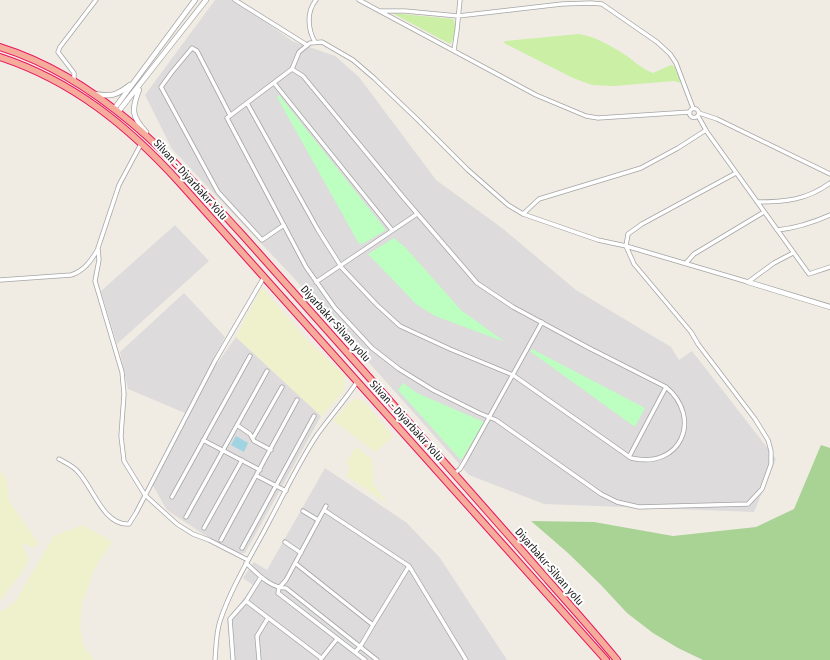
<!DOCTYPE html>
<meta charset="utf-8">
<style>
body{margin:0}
canvas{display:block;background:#f0ece4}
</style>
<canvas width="830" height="660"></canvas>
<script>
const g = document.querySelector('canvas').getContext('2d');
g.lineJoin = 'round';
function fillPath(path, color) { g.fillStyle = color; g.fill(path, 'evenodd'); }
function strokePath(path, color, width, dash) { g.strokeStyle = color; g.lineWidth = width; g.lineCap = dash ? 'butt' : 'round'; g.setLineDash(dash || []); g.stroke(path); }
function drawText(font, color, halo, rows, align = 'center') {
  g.font = font + ' "Fira Sans Condensed",sans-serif'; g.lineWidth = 4; g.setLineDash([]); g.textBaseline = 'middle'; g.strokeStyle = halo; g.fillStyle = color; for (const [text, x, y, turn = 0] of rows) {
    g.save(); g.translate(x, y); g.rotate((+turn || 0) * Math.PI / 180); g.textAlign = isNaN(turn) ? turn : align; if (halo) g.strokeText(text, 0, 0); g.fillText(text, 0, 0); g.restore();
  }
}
const residential = new Path2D(`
 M 215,0 L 236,0 L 292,41 L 335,56 L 359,77 L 436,180 L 502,228 L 576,290 L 671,347 L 679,360 L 692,351 L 776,459 L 754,512 L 544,504 L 469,475 L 292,276 L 172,149 L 145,95 Z
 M 175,225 L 209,261 L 117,344 L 101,291 Z
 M 184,293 L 225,337 L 185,413 L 128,389 L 120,352 Z
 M 236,337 L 321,416 L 245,553 L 233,554 L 167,510 L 152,484 L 208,376 Z
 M 325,468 L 407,523 L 440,558 L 507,660 L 231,660 L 227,619 L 242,601 L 253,585 L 243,578 L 254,562 L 267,570 Z`);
const farmland = new Path2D(`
 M 262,287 L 305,338 L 345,375 L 344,391 L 321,416 L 236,337 Z
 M 354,399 L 361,400 L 366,404 L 393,437 L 375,452 L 333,420 L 348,404 Z
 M 356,447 L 372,459 L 374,485 L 388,504 L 346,476 L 350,467 L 346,463 Z
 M 0,471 L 6,479 L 9,501 L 38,543 L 34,548 L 22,543 L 29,559 L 23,571 L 0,601 Z
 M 83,525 L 112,542 L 95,568 L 82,603 L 80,628 L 84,647 L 94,660 L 0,660 L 0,612 L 15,602 L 54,536 Z`);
const grass = new Path2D(`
 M 392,13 L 453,19 C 457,25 455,39 450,44 Z
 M 579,34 C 597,37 611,46 627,56 C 636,63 643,69 653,73 L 671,65 L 674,66 L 681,83 L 674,81 L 614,86 L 592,85 L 573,78 L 504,43 L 505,41 Z`);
const forest = new Path2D(`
 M 821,445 L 830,448 L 830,660 L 703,660 L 678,648 L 653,633 L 627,613 L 601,585 L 568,553 L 531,521 L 594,522 L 673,536 L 756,527 L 794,509 Z`);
const park = new Path2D(`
 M 279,95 L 386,230 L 364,243 L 359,244 L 277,97 Z
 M 394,238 L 405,247 L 461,310 L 505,342 L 435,316 L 416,304 L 368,254 Z
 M 532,349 L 645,408 L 635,427 L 531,352 L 531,350 Z
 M 403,383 L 417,393 L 484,422 L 462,459 L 460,459 L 398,390 Z`);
const water = new Path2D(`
 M 236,436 L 248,443 L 244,452 L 231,445 Z`);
const minor = new Path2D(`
 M 235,0 L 307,45
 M 359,0 L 536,95 L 586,116 L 598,118 L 690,112
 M 379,11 L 405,11 L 458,16 L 562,4 L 591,3 L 602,4 L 657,42 L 670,54 L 676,63 L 693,108
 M 315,42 C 308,30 306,12 316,0
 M 454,50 L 457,30 L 460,0
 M 74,81 L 74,73 L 58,52 L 60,47 L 96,0
 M 274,83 L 392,230
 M 247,103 L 318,230 L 342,268 L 377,305 L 400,326 L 450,349 L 513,375 L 631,458 C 681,470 703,418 666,387 L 589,348 L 513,307 L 477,283 L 403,197 L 303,76 L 292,69
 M689.5 113a4.5 4.5 0 1 1 9 0a4.5 4.5 0 1 1-9 0Z
 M 699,113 L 717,119 L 830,174
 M 230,115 L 197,51 L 192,48 L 172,72 L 161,87 L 218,192 L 262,240 L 284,225
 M 698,116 L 707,132 L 809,274 L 830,267
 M 141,144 L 119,185 L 98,248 L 99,260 L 95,281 L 122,372 L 124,394 L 121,436 L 124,461 L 145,495 L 177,524 L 193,534 L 209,540 L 248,560
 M 736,173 L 642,224 L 628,234 L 626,246 L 634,264 L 691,332 L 698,344 L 755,419 L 768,440 L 771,451 L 771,464 L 762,489 L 748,504 L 639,507 L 617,502 L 601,494 L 496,420 L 479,413 L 433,390 L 399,369 L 372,348 L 335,308 L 306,267 L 227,118 L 292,69 L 299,52 L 310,43 L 322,42 L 353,60 L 374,78 L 418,120 L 468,170 L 508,205 L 523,214 L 598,240 L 626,246 L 748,282 L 774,263 L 793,253
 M 757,202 C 785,202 807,200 830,183
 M 523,214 L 539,199 L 641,168 L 678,148 L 706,130
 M 777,230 C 796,228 812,223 830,215
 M 686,263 L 694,254 L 764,212
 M 0,280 L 71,275 C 84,271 91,261 98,249
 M 316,282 L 417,214
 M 237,425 L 250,434 L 254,441 L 271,450
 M 253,438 L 282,387
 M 203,440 L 260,470
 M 629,457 L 666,387
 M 59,459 C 66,463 74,466 79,473 C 93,488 104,526 129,524 L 136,513 L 215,361 L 264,277
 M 455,473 L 460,469 L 466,459 L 542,322
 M 257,476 L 286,491
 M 172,497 L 250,356
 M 326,506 L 286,580 L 279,588 L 278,593 L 365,660
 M 324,510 L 409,566 L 466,660
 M 303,511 L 318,520
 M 186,517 L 267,371
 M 204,528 L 242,460
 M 221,540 L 297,400
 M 285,542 L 301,553
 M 242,548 L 314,416
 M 246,563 C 257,573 270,588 286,588 L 377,660
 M 295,563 L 373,625
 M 246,601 L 321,658
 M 355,652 L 360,647 L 373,625 L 409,566
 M 321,659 L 337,639
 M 215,660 C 216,648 216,633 220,621 C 232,585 253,553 270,520 C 285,492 299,462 317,435 C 330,417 345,400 357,382
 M 233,660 L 230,619 L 246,601 L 261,577
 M 259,660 L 257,636 L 268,618`);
const tertiary = new Path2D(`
 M 139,90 C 131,110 132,117 146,132
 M 95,94 C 112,97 117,95 130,85
 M 114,109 L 195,0
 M 118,112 L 206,0
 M 748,282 L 830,307`);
const trunk = new Path2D(`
 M 0,47 C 103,79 177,163 247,240 C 287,285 327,330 367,375 C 426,442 486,509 545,577 C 569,604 594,632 617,660
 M 0,57 C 73,81 128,126 179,182 L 606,660`);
const streetNames = [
 ["Silvan - Diyarbakır Yolu",190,180,48],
 ["Diyarbakır-Silvan yolu",335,324,48],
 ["Silvan - Diyarbakır Yolu",406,421,48],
 ["Diyarbakır-Silvan yolu",549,567,49]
];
fillPath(residential, '#dddbdb');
fillPath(farmland, '#eff1cd');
fillPath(grass, '#caefa5');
fillPath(forest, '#a8d395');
fillPath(park, '#bdfec1');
fillPath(water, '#a0d4e2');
strokePath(minor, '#a5a5a5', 5);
strokePath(tertiary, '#a5a5a5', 6);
strokePath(trunk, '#ea1561', 8);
strokePath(minor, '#fff', 3.5);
strokePath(tertiary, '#fff', 4.5);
strokePath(trunk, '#f6ac9a', 6);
drawText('11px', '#1e1e1e', '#fff', streetNames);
</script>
